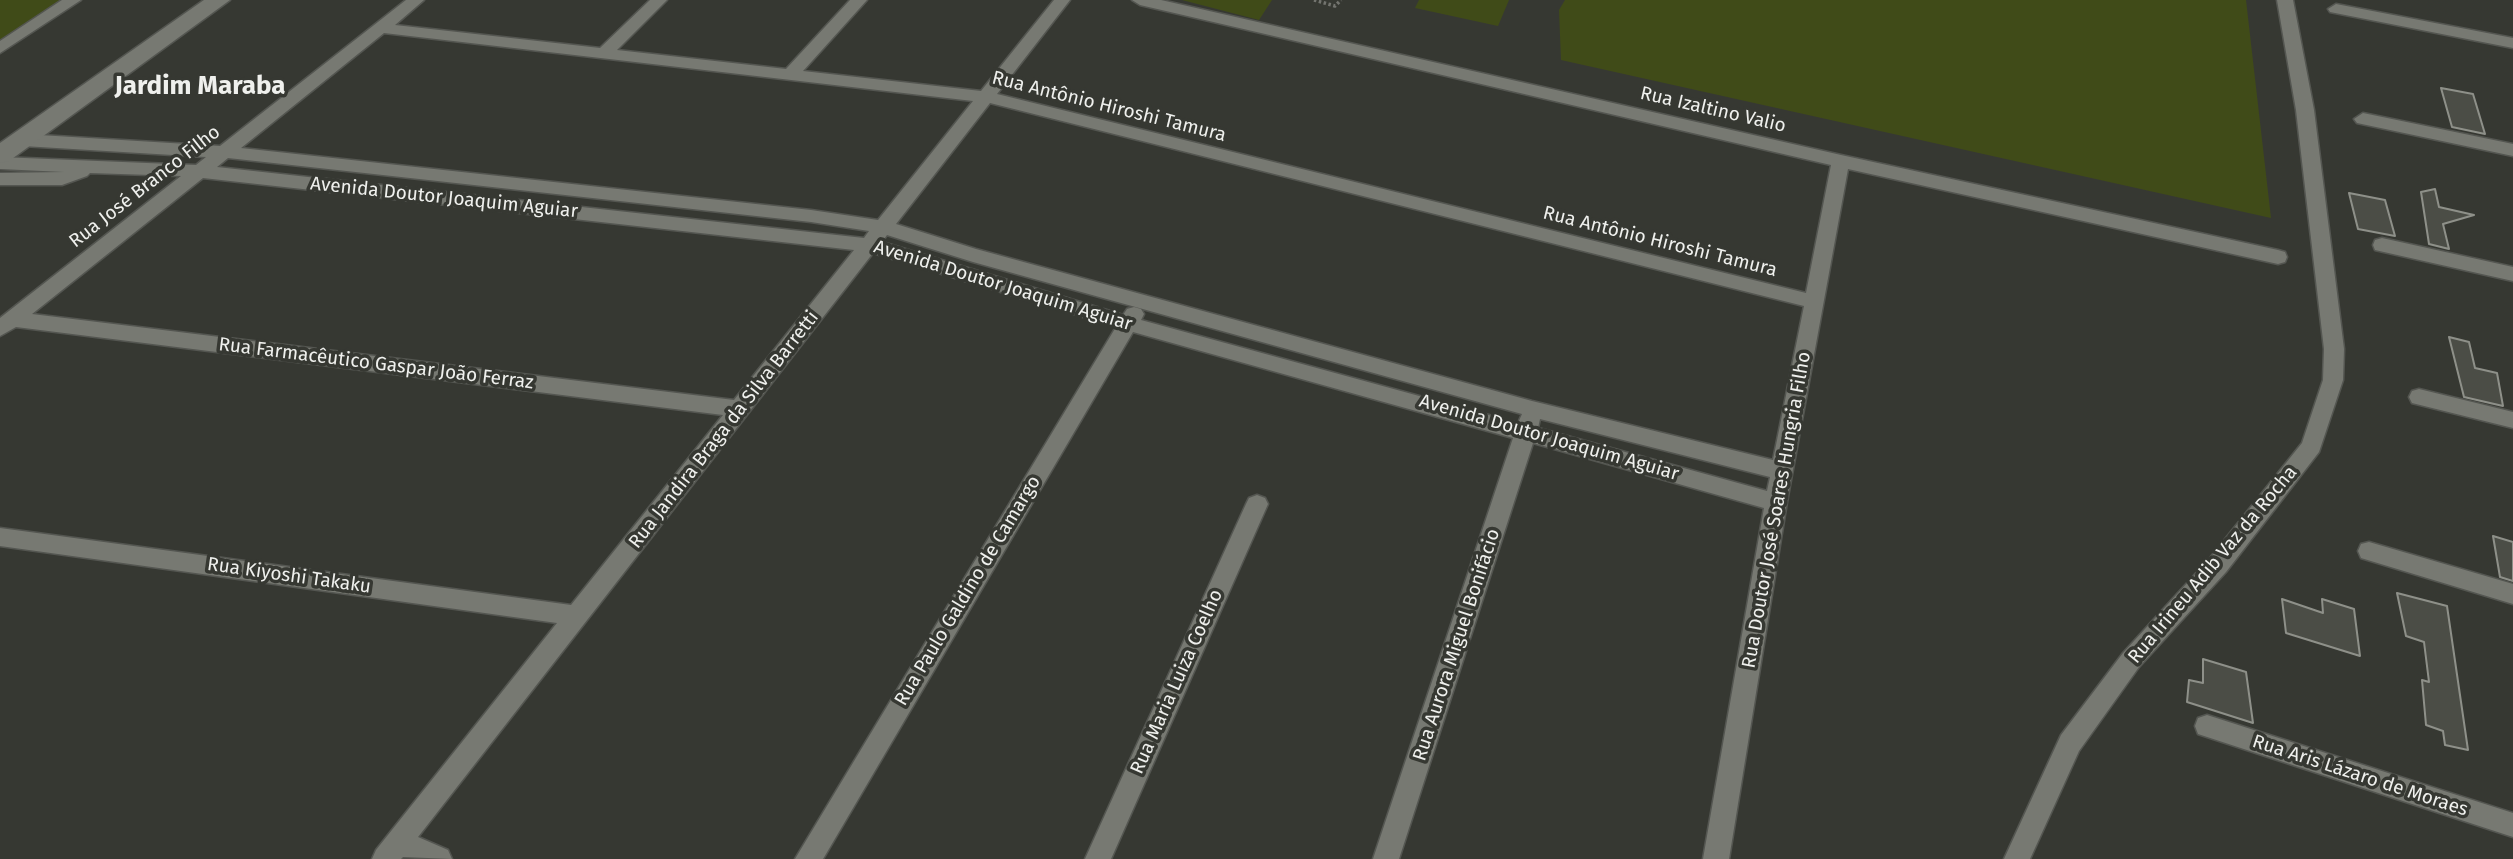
<!DOCTYPE html>
<meta charset="utf-8">
<style>
body{margin:0}
canvas{display:block;background:#363832}
</style>
<canvas width="2513" height="859"></canvas>
<script>
const g = document.querySelector('canvas').getContext('2d');
g.lineJoin = 'round';
function fillPath(path, color) { g.fillStyle = color; g.fill(path, 'evenodd'); }
function strokePath(path, color, width, dash) { g.strokeStyle = color; g.lineWidth = width; g.lineCap = dash ? 'butt' : 'round'; g.setLineDash(dash || []); g.stroke(path); }
function drawText(font, color, halo, rows, align = 'center') {
  g.font = font + ' "Fira Sans",sans-serif'; g.lineWidth = 7; g.setLineDash([]); g.textBaseline = 'middle'; g.strokeStyle = halo; g.fillStyle = color; for (const [text, x, y, turn = 0] of rows) {
    g.save(); g.translate(x, y); g.rotate((+turn || 0) * Math.PI / 180); g.textAlign = isNaN(turn) ? turn : align; if (halo) g.strokeText(text, 0, 0); g.fillText(text, 0, 0); g.restore();
  }
}
const green = new Path2D(`
 M 0,0 L 61,0 L 0,41 Z
 M 1182,0 L 1272,0 L 1259,20 Z
 M 1419,0 L 1509,0 L 1498,26 L 1415,8 Z
 M 1565,0 L 2246,0 L 2271,218 L 1561,60 L 1559,10 Z`);
const building = new Path2D(`
 M 2441,88 L 2473,94 L 2485,134 L 2452,127 Z
 M 2435,189 L 2439,207 L 2474,215 L 2443,224 L 2449,249 L 2429,244 L 2421,192 Z
 M 2349,193 L 2385,200 L 2395,236 L 2358,229 Z
 M 2449,337 L 2469,342 L 2475,368 L 2497,373 L 2503,406 L 2464,397 Z
 M 2493,536 L 2513,542 L 2513,581 L 2500,577 Z
 M 2397,593 L 2447,606 L 2468,750 L 2445,745 L 2443,731 L 2426,725 L 2422,680 L 2429,682 L 2424,642 L 2406,636 Z
 M 2282,599 L 2323,613 L 2322,599 L 2354,609 L 2360,656 L 2286,633 Z
 M 2203,659 L 2246,672 L 2253,723 L 2187,702 L 2189,680 L 2203,683 Z`);
const path = new Path2D(`
 M 1314,0 L 1335,6 L 1341,0`);
const street = new Path2D(`
 M 62,0 L 81,0 L 0,53 L 0,41 Z
 M 406,0 L 424,0 L 395,25 L 600,48 L 650,0 L 667,0 L 617,50 L 786,69 L 850,0 L 867,0 L 803,71 L 981,91 L 1054,0 L 1070,0 L 997,94 L 1806,293 L 1831,165 L 1140,5 L 1132,0 L 1161,0 L 1841,155 L 2278,250 L 2285,252 L 2287,257 L 2285,262 L 2278,264 L 1848,169 L 1787,502 L 1729,859 L 1703,859 L 1764,508 L 1533,443 L 1399,859 L 1373,859 L 1513,438 L 1133,332 L 823,859 L 795,859 L 1116,327 L 873,253 L 418,837 L 448,850 L 452,859 L 403,857 L 401,859 L 372,859 L 376,850 L 557,623 L 0,546 L 0,528 L 571,605 L 723,415 L 16,327 L 0,336 L 0,318 L 181,176 L 90,173 L 87,176 L 62,185 L 0,185 L 0,173 L 64,172 L 0,169 L 0,157 L 196,165 L 206,157 L 23,146 L 14,140 L 23,134 L 220,146 ZM 384,33 L 973,101 L 878,220 L 811,210 L 241,148 ZM 990,103 L 1804,306 L 1773,460 L 1532,401 L 976,249 L 896,224 ZM 228,158 L 811,222 L 869,231 L 864,238 L 217,167 ZM 203,178 L 854,250 L 734,400 L 32,314 ZM 887,235 L 973,262 L 1522,414 L 1518,423 L 1141,320 L 1144,314 L 1141,309 L 1134,307 L 1127,309 L 1123,315 L 882,242 ZM 1540,419 L 1770,477 L 1767,491 L 1538,428 Z
 M 2277,0 L 2293,0 L 2314,110 L 2344,349 L 2343,380 L 2319,452 L 2226,572 L 2139,667 L 2079,751 L 2030,859 L 2004,859 L 2061,735 L 2123,653 L 2210,558 L 2302,443 L 2323,380 L 2324,349 L 2296,110 Z
 M 2336,4 L 2513,38 L 2513,48 L 2330,12 L 2328,9 Z
 M 2363,113 L 2513,144 L 2513,156 L 2357,123 L 2354,119 Z
 M 2382,238 L 2513,267 L 2513,281 L 2375,250 L 2373,245 L 2375,240 Z
 M 2419,389 L 2513,412 L 2513,428 L 2412,403 L 2409,397 L 2412,391 Z
 M 1257,495 L 1265,498 L 1268,504 L 1111,859 L 1085,859 L 1246,504 L 1249,498 Z
 M 2369,542 L 2513,584 L 2513,604 L 2361,558 L 2358,551 L 2361,544 Z
 M 2207,715 L 2513,813 L 2513,837 L 2198,734 L 2195,726 L 2198,718 Z`);
const secondary = new Path2D(`
 M 204,0 L 230,0 L 9,161 L 0,163 L 0,143 Z`);
const streetNames = [
 ["Rua Antônio Hiroshi Tamura",1109,107,14],
 ["Rua Izaltino Valio",1713,110,13],
 ["Rua José Branco Filho",145,187,-38],
 ["Avenida Doutor Joaquim Aguiar",444,198,6],
 ["Rua Antônio Hiroshi Tamura",1660,242,14],
 ["Avenida Doutor Joaquim Aguiar",1003,286,17],
 ["Rua Farmacêutico Gaspar João Ferraz",376,364,7],
 ["Rua Jandira Braga da Silva Barretti",724,430,-52],
 ["Avenida Doutor Joaquim Aguiar",1549,438,16],
 ["Rua Doutor José Soares Hungria Filho",1777,510,-80],
 ["Rua Irineu Adib Vaz da Rocha",2213,565,-50],
 ["Rua Kiyoshi Takaku",289,576,8],
 ["Rua Paulo Galdino de Camargo",968,591,-59],
 ["Rua Aurora Miguel Bonifácio",1457,645,-72],
 ["Rua Maria Luiza Coelho",1177,682,-66],
 ["Rua Aris Lázaro de Moraes",2360,776,18]
];
const districtNames = [
 ["Jardim Maraba",200,87]
];
fillPath(green, '#404b18');
fillPath(building, '#4b4d46');
strokePath(building, '#8e9089', 2);
strokePath(street, '#545651', 3);
strokePath(secondary, '#545651', 3);
strokePath(path, '#73746f', 3.5, [2.5, 2.5]);
fillPath(street, '#777972');
fillPath(secondary, '#777972');
drawText('19px', '#eff0ed', '#363832', streetNames);
drawText('bold 26px', '#eff0ed', '#363832', districtNames);
</script>
